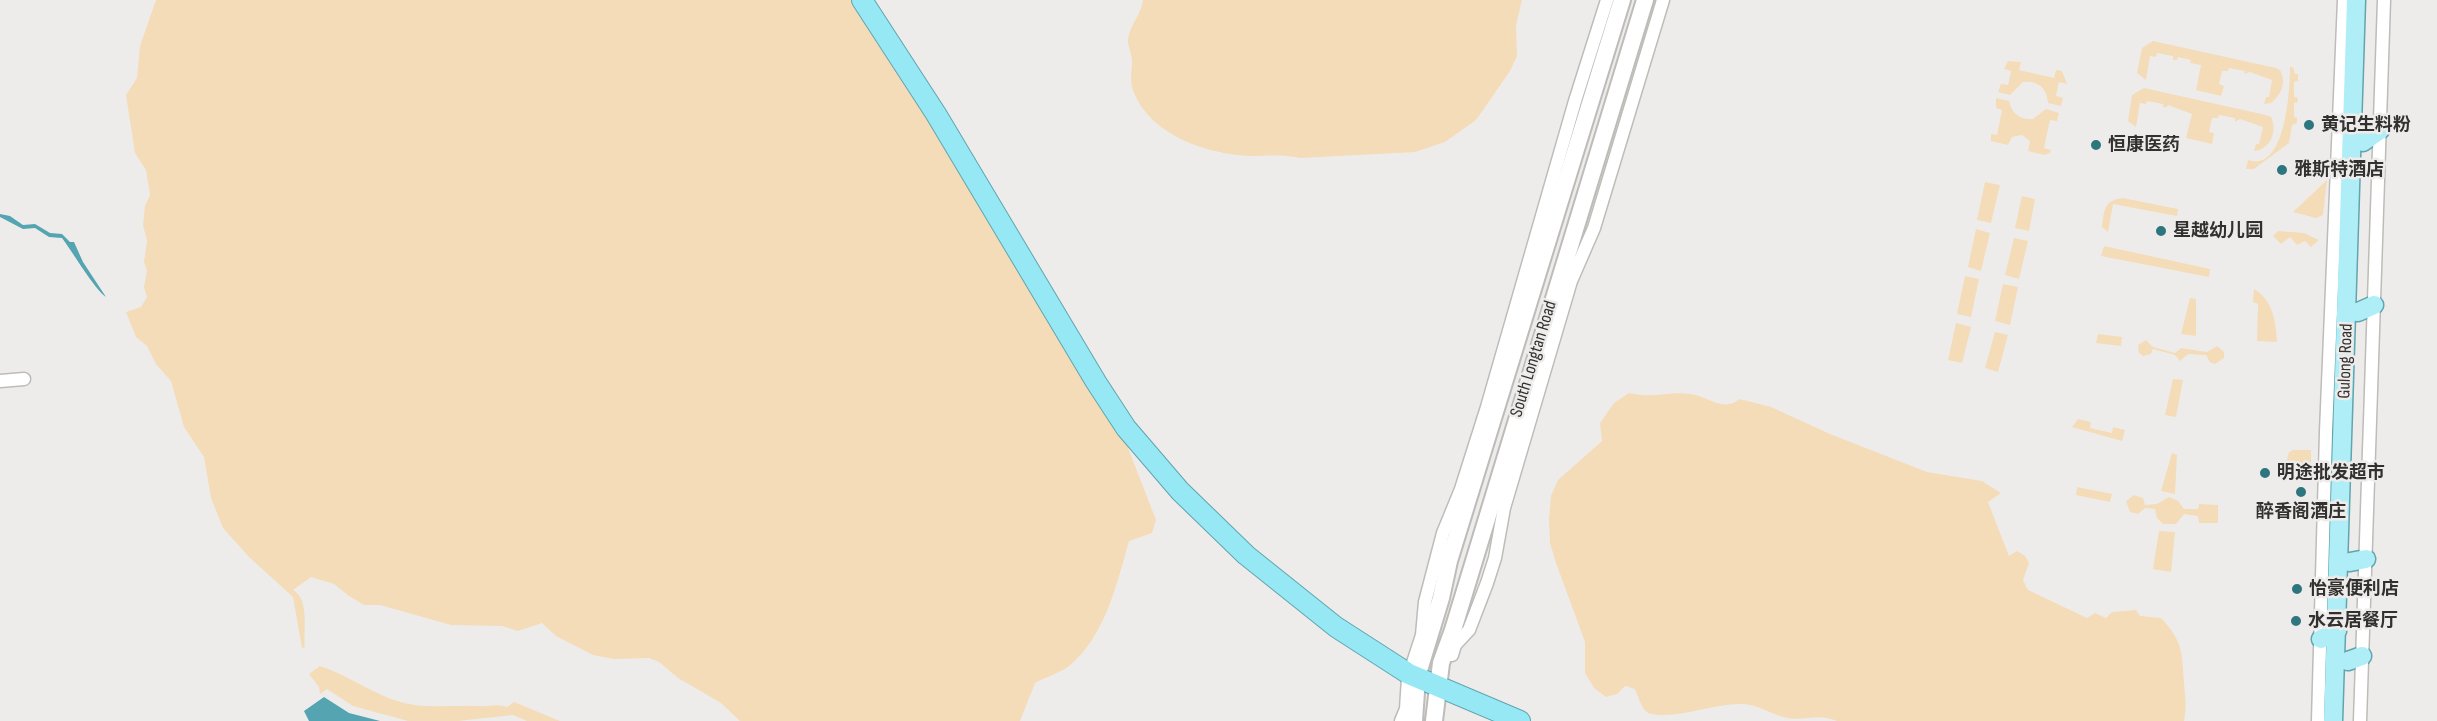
<!DOCTYPE html>
<meta charset="utf-8">
<style>
body{margin:0}
canvas{display:block;background:#eeecea}
</style>
<canvas width="2437" height="721"></canvas>
<script>
const g = document.querySelector('canvas').getContext('2d');
g.lineJoin = 'round';
function fillPath(path, color) { g.fillStyle = color; g.fill(path, 'evenodd'); }
function strokePath(path, color, width, dash) { g.strokeStyle = color; g.lineWidth = width; g.lineCap = dash ? 'butt' : 'round'; g.setLineDash(dash || []); g.stroke(path); }
function drawText(font, color, halo, rows, align = 'center') {
  g.font = font + ' "Sofia Sans Condensed","Noto Sans SC",sans-serif'; g.lineWidth = 5; g.setLineDash([]); g.textBaseline = 'middle'; g.strokeStyle = halo; g.fillStyle = color; for (const [text, x, y, turn = 0] of rows) {
    g.save(); g.translate(x, y); g.rotate((+turn || 0) * Math.PI / 180); g.textAlign = isNaN(turn) ? turn : align; if (halo) g.strokeText(text, 0, 0); g.fillText(text, 0, 0); g.restore();
  }
}
const green = new Path2D(`
 M 156,0 L 853,0 L 1125,440 L 1156,520 L 1152,533 L 1129,541 C 1117,583 1105,637 1069,666 C 1060,673 1046,677 1035,683 L 1020,721 L 740,721 L 721,703 L 678,678 L 659,662 L 649,658 L 614,659 L 593,655 L 556,636 L 542,623 L 518,631 L 502,626 L 451,625 L 380,605 L 364,605 L 349,596 L 334,584 L 311,577 L 293,590 C 310,599 303,632 305,647 L 302,648 L 293,597 L 249,557 L 223,528 L 211,498 L 204,457 L 184,427 L 171,381 L 156,364 L 147,346 L 136,337 L 126,312 L 141,307 L 147,297 L 144,287 L 147,271 L 144,262 L 147,241 L 143,225 L 145,206 L 150,195 L 146,170 L 135,153 L 126,95 L 137,78 L 140,46 Z
 M 1143,0 L 1522,0 L 1516,25 L 1517,56 L 1510,71 L 1476,120 L 1445,142 L 1415,152 L 1300,158 C 1282,154 1268,156 1250,156 C 1207,154 1152,136 1134,93 C 1129,81 1132,73 1132,61 C 1132,55 1129,49 1128,43 C 1128,26 1141,16 1143,0 Z
 M 2153,41 L 2276,68 L 2280,70 C 2287,83 2281,95 2271,103 L 2264,104 L 2266,97 L 2269,97 L 2272,80 L 2250,72 L 2244,74 L 2245,71 L 2229,68 L 2228,71 L 2222,71 L 2219,84 L 2224,86 L 2221,96 L 2196,90 L 2201,65 L 2190,63 L 2191,60 L 2178,57 L 2177,60 L 2173,60 L 2173,56 L 2157,53 L 2156,57 L 2150,56 L 2146,80 L 2137,73 L 2142,48 Z
 M 2008,61 L 2021,62 L 2019,70 L 2054,78 L 2056,70 L 2062,71 L 2067,84 L 2059,82 L 2056,96 L 2063,98 L 2061,106 L 2048,103 C 2047,88 2038,80 2023,82 L 2010,95 L 1998,92 L 2001,84 L 2008,85 L 2011,71 L 2004,69 Z
 M 2290,67 L 2293,67 L 2295,74 L 2298,74 L 2298,81 L 2294,82 L 2294,97 L 2297,97 L 2298,102 L 2294,103 L 2294,117 L 2297,118 L 2297,123 L 2292,125 L 2289,143 L 2254,169 L 2246,169 L 2248,160 C 2286,173 2290,89 2290,67 Z
 M 2144,88 L 2266,115 L 2271,117 C 2278,131 2270,150 2254,151 L 2256,144 L 2259,144 L 2263,127 L 2240,119 L 2235,122 L 2235,118 L 2219,115 L 2218,118 L 2212,118 L 2209,132 L 2214,133 L 2212,144 L 2186,138 L 2192,114 L 2168,105 L 2167,107 L 2163,107 L 2163,104 L 2147,101 L 2146,104 L 2140,103 L 2136,127 L 2128,121 L 2132,95 Z
 M 1996,98 L 2009,101 C 2012,114 2020,120 2033,119 L 2046,109 L 2059,113 L 2057,121 L 2050,120 L 2044,148 L 2051,150 L 2050,153 L 2044,155 L 2028,151 L 2030,141 L 2022,135 L 2012,137 L 2008,145 L 1991,141 L 1991,134 L 1997,135 L 2002,110 L 1996,108 Z
 M 2327,180 L 2323,215 L 2316,218 L 2293,212 Z
 M 1985,182 L 2000,185 L 1991,223 L 1977,220 Z
 M 2022,196 L 2035,199 L 2029,231 L 2015,228 Z
 M 2123,198 L 2178,209 L 2177,216 L 2113,204 L 2108,232 L 2102,227 C 2104,210 2104,200 2123,198 Z
 M 1976,229 L 1990,233 L 1981,271 L 1968,267 Z
 M 2278,231 L 2304,233 L 2319,240 L 2311,247 L 2305,241 L 2297,245 L 2290,237 L 2281,244 L 2273,236 Z
 M 2014,238 L 2028,241 L 2019,279 L 2005,275 Z
 M 2104,246 L 2210,269 L 2209,277 L 2101,256 Z
 M 1965,276 L 1979,279 L 1971,317 L 1957,314 Z
 M 2003,284 L 2018,287 L 2010,325 L 1995,321 Z
 M 2254,289 C 2273,300 2276,322 2277,342 L 2257,341 L 2258,304 L 2253,302 Z
 M 2190,298 L 2196,299 L 2196,336 L 2181,334 Z
 M 1956,323 L 1971,327 L 1962,363 L 1948,360 Z
 M 1995,332 L 2008,335 L 1998,372 L 1985,368 Z
 M 2098,334 L 2122,337 L 2121,346 L 2096,343 Z
 M 2146,340 L 2153,347 L 2175,353 L 2181,348 L 2207,352 L 2217,346 L 2224,352 L 2224,358 L 2215,364 L 2210,362 L 2206,355 L 2188,354 L 2180,361 L 2175,355 L 2153,349 L 2151,354 L 2143,356 L 2139,353 L 2138,345 Z
 M 2173,379 L 2183,380 L 2176,417 L 2165,415 Z
 M 1629,393 C 1655,399 1669,391 1690,394 C 1709,396 1722,413 1740,399 L 1771,407 L 1830,434 L 1927,472 L 1982,481 L 2001,493 L 1988,502 L 2009,556 L 2017,551 L 2025,556 L 2029,563 L 2023,580 L 2028,590 L 2087,618 L 2095,613 L 2106,618 L 2112,612 L 2136,610 L 2140,616 L 2161,618 C 2183,641 2182,653 2184,683 C 2185,696 2187,708 2184,721 L 1837,721 C 1817,713 1805,721 1787,718 C 1772,715 1758,704 1742,704 C 1712,703 1676,721 1648,713 C 1641,708 1638,696 1635,689 L 1625,686 L 1617,694 L 1606,697 L 1594,688 L 1585,673 L 1585,642 L 1556,563 L 1550,543 L 1549,519 L 1551,496 L 1558,480 L 1602,441 L 1600,423 L 1614,403 Z
 M 2078,419 L 2091,422 L 2090,428 L 2112,433 L 2113,427 L 2125,430 L 2122,441 L 2072,427 Z
 M 2293,450 L 2311,450 L 2311,465 L 2286,463 L 2289,452 Z
 M 2172,453 L 2177,455 L 2175,494 L 2161,491 Z
 M 2077,487 L 2112,494 L 2110,502 L 2076,495 Z
 M 2134,495 L 2143,498 L 2145,505 L 2157,504 L 2169,497 L 2178,501 L 2184,509 L 2198,509 L 2199,504 L 2218,505 L 2218,523 L 2199,523 L 2198,516 L 2184,514 L 2176,524 L 2163,524 L 2157,518 L 2155,509 L 2145,508 L 2138,514 L 2130,512 L 2126,501 Z
 M 2159,531 L 2175,532 L 2171,572 L 2153,569 Z
 M 320,666 C 352,676 381,701 415,705 C 437,708 458,705 480,706 C 490,707 496,703 507,707 L 514,702 L 560,721 L 527,721 L 513,715 L 458,721 L 408,721 L 353,706 L 327,689 L 320,694 L 319,687 L 309,674 Z`);
const water = new Path2D(`
 M 0,214 L 10,216 L 23,225 L 35,224 L 50,233 L 62,234 L 70,242 L 74,242 L 83,262 L 106,297 C 95,290 72,251 62,238 L 49,237 L 35,228 L 23,229 L 0,217 Z
 M 324,697 L 349,713 L 380,721 L 309,721 L 304,711 Z`);
const minor = new Path2D(`
 M 0,381 L 24,379
 M 1452,655 L 1455,645 L 1469,630 L 1487,583 L 1495,558 L 1504,508 L 1571,281 L 1594,228 L 1663,0
 M 1401,721 L 1406,709 L 1408,678 L 1422,635 L 1425,602 L 1443,533 L 1461,489 L 1487,407 L 1575,101 L 1607,0
 M 2318,721 L 2326,432 L 2344,0
 M 2360,721 L 2384,0`);
const secondary = new Path2D(`
 M 1414,721 L 1417,677 L 1441,598 L 1449,561 L 1622,0
 M 1434,721 L 1441,663 L 1453,630 L 1645,0`);
const primary = new Path2D(`
 M 2363,142 L 2380,130
 M 2358,312 L 2374,305
 M 2350,562 L 2366,559
 M 2321,639 L 2337,631
 M 2348,661 L 2362,656
 M 2333,721 L 2356,0`);
const trunk = new Path2D(`
 M 862,0 L 936,114 L 1096,382 L 1126,428 L 1180,491 L 1246,555 L 1336,627 L 1409,674 L 1520,721`);
const markers = [
 [2309,125,6,"#2d757f"],
 [2096,145,6,"#2d757f"],
 [2282,170,6,"#2d757f"],
 [2161,231,6,"#2d757f"],
 [2265,473,6,"#2d757f"],
 [2301,492,6,"#2d757f"],
 [2297,589,6,"#2d757f"],
 [2296,621,6,"#2d757f"]
];
const poiNames = [
 ["黄记生料粉",2321,125],
 ["恒康医药",2108,145],
 ["雅斯特酒店",2294,170],
 ["星越幼儿园",2173,231],
 ["明途批发超市",2277,473],
 ["醉香阁酒庄",2301,512,"center"],
 ["怡豪便利店",2309,589],
 ["水云居餐厅",2308,621]
];
const streetNames = [
 ["South Longtan Road",1534,359,-73],
 ["Gulong Road",2346,361,-88]
];
fillPath(green, '#f4dcb8');
fillPath(water, '#54a5b1');
strokePath(minor, '#bebcb9', 15);
strokePath(secondary, '#bebcb9', 20);
strokePath(primary, '#61a5ae', 21);
strokePath(trunk, '#61a5ae', 22);
strokePath(minor, '#fff', 12);
strokePath(secondary, '#fff', 16);
strokePath(primary, '#b0eef7', 18);
strokePath(trunk, '#96e8f4', 20);
for (const [x, y, r, color] of markers) { const dot = new Path2D(); dot.arc(x, y, r, 0, 2 * Math.PI); g.fillStyle = color; g.fill(dot); strokePath(dot, '#eeecea', 2); }
drawText('bold 18px', '#323130', '#eeecea', poiNames, 'left');
drawText('18px', '#323130', '#eeecea', streetNames);
</script>
